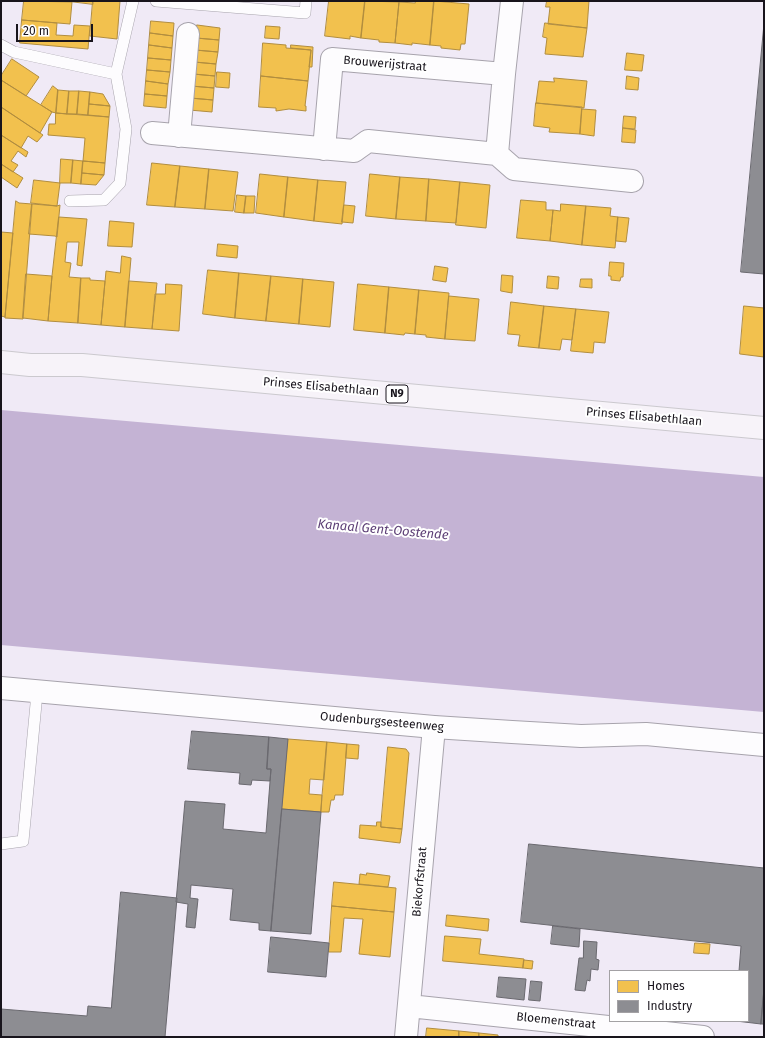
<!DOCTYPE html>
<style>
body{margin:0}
#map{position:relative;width:765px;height:1038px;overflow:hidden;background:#f0eaf6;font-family:"Fira Sans",sans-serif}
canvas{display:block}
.frame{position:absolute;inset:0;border:2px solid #18141c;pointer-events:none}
.legend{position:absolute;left:609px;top:970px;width:140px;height:52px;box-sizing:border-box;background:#fff;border:1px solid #a3a1a4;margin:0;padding:5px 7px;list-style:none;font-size:12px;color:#18141c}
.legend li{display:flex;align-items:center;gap:8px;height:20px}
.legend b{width:20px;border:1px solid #a3a1a4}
.scale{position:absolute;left:16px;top:24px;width:77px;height:18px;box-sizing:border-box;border:2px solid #18141c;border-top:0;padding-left:5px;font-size:12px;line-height:14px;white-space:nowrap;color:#18141c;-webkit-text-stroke:3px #fff;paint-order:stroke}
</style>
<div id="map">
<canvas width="765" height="1038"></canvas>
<div class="frame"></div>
<ul class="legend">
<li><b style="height:11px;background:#f2c14e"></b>Homes</li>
<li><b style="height:11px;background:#8d8d92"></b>Industry</li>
</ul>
<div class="scale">20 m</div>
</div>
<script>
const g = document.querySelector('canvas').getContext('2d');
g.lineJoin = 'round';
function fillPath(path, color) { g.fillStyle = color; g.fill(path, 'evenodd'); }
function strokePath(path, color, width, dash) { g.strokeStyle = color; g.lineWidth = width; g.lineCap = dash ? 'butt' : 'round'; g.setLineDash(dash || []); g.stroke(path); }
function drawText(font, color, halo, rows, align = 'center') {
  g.font = font + ' "Fira Sans",sans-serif'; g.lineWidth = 4; g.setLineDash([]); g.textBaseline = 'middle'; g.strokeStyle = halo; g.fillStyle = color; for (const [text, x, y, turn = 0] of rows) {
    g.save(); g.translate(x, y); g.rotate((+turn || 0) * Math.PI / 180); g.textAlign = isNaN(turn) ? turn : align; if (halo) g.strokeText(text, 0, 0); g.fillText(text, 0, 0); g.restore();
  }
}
const water = new Path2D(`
 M 1,410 L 764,477 L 764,712 L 1,645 Z`);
const homes = new Path2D(`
 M 24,1 L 72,2 L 70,24 L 22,20 Z
 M 66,1 L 93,1 L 93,4 Z
 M 93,1 L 120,1 L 117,39 L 90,36 Z
 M 329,1 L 365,1 L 361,38 L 350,36 L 350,39 L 325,36 Z
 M 365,1 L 399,2 L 395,43 L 379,42 L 379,40 L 361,38 Z
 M 415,1 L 434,1 L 430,45 L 412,43 L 412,45 L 395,43 L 399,2 L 415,3 Z
 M 434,1 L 469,4 L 465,44 L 461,44 L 460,50 L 441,48 L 441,46 L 430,45 Z
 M 547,1 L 589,1 L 587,28 L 548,24 L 550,7 L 546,7 Z
 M 22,20 L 57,23 L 56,35 L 73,36 L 74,25 L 90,26 L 88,49 L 20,43 Z
 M 151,21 L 174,23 L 173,36 L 150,33 Z
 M 545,23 L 587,28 L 583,57 L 545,54 L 547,38 L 543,37 Z
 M 197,25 L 220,28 L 219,40 L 196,38 Z
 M 266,26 L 280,27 L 279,39 L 265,38 Z
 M 150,33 L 173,36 L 172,48 L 149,45 Z
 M 196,38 L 219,40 L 218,52 L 195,50 Z
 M 263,43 L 286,45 L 286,48 L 311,50 L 308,81 L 261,76 Z
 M 149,45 L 172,48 L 171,60 L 148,58 Z
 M 291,45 L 313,47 L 312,67 L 309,67 L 311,50 L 291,48 Z
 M 195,50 L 218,52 L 216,64 L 194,62 Z
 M 627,53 L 644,55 L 642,71 L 625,70 Z
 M 148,58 L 171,60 L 170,72 L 147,70 Z
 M 12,59 L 39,77 L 26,96 L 1,80 L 1,76 Z
 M 194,62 L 216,64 L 215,76 L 193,74 Z
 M 147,70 L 170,72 L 168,84 L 146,81 Z
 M 217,72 L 230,73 L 229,88 L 216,87 Z
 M 193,74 L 215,76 L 214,88 L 191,86 Z
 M 261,76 L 308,81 L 305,106 L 306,106 L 306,111 L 289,109 L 276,111 L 276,108 L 259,107 Z
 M 627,76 L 639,78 L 638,90 L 626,89 Z
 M 554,78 L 587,81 L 584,108 L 536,103 L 539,81 L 554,82 Z
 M 1,80 L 52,112 L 40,133 L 1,107 Z
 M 146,81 L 168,84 L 167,96 L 145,94 Z
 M 53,86 L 58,90 L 56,113 L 52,112 L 41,105 Z
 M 191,86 L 214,88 L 213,100 L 190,98 Z
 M 58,90 L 69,91 L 67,114 L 56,113 Z
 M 69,91 L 79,91 L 77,114 L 67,114 Z
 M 79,91 L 90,92 L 88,115 L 77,114 Z
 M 90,92 L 103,94 L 110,106 L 89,104 Z
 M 145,94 L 167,96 L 166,108 L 144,106 Z
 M 190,98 L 213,100 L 212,112 L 189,110 Z
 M 536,103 L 582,107 L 580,134 L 549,132 L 550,128 L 534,126 Z
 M 89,104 L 110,106 L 109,117 L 88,115 Z
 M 1,107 L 43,135 L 37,142 L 28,136 L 21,148 L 1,135 Z
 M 582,109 L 596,110 L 594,136 L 580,134 Z
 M 56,113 L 109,117 L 105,163 L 83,161 L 85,138 L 48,135 L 49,124 L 55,124 Z
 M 624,116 L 636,117 L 635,129 L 623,128 Z
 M 623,128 L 636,130 L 635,143 L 622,142 Z
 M 1,135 L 28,152 L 26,157 L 18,151 L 11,161 L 18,165 L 13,172 L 1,164 Z
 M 61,159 L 73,160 L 71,183 L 60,183 Z
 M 73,160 L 83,161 L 81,184 L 71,183 Z
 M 83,161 L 105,163 L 104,175 L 82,173 Z
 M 152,163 L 180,166 L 175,207 L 147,205 Z
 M 1,164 L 23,178 L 17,188 L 1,177 Z
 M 180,166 L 209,169 L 205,209 L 175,207 Z
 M 209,169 L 238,172 L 233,211 L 205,209 Z
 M 82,173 L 104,175 L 96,185 L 81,184 Z
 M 260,174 L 288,177 L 284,217 L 256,213 Z
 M 370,174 L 400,177 L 396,219 L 366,216 Z
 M 288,177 L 318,180 L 314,221 L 284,217 Z
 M 400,177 L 429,179 L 426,221 L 396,219 Z
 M 429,179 L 460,182 L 456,223 L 426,221 Z
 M 34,180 L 60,183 L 57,206 L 31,203 Z
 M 318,180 L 346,182 L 342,224 L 314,221 Z
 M 460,182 L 490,185 L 486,228 L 456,225 Z
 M 237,195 L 246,196 L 244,213 L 235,212 Z
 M 246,196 L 255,196 L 254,213 L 244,213 Z
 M 521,200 L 546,202 L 546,210 L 553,210 L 550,241 L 517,238 Z
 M 16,201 L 19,203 L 32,204 L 23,319 L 5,318 L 5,317 Z
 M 32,204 L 57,206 L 60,205 L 57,237 L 55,236 L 29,234 Z
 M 561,204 L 586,206 L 582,245 L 550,241 L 553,210 L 560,211 Z
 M 344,205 L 355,206 L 353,223 L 342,222 Z
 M 586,206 L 611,208 L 610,216 L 618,217 L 615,248 L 582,245 Z
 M 59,217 L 87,219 L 82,266 L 77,265 L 79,242 L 67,242 L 65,262 L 71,263 L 69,277 L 81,278 L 78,323 L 48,321 L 52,276 Z
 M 618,217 L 629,218 L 626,242 L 616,241 Z
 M 110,221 L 134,223 L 132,247 L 108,246 Z
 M 1,232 L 13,233 L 5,317 L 1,316 Z
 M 218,244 L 238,246 L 237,258 L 217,256 Z
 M 122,256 L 131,258 L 125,327 L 101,325 L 106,271 L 120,273 Z
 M 610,262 L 624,263 L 623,277 L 621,277 L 620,281 L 611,280 L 611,276 L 609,276 Z
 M 435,266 L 448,268 L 446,282 L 433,280 Z
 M 208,270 L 239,273 L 235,318 L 203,314 Z
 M 239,273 L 271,276 L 266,321 L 235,318 Z
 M 26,274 L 52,276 L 48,321 L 23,318 Z
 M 502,275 L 513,276 L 512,293 L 501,291 Z
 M 271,276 L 303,279 L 299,324 L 266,321 Z
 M 548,276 L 559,277 L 558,289 L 547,288 Z
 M 81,278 L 90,278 L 90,280 L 105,281 L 101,325 L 78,323 Z
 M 303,279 L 334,282 L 330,327 L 299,324 Z
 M 581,279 L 592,279 L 592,288 L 580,287 Z
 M 129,281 L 157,283 L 152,329 L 125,327 Z
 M 166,284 L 182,285 L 179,331 L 152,329 L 155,294 L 165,294 Z
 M 358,284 L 389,287 L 385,333 L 354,330 Z
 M 389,287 L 419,290 L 415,334 L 405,333 L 404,335 L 385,333 Z
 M 419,290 L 449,293 L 445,339 L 426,337 L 426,335 L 415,334 Z
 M 449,296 L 479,299 L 475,341 L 445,339 Z
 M 511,302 L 544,306 L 539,348 L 518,346 L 520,335 L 508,334 Z
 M 544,306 L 576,309 L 572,340 L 562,339 L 560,350 L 539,348 Z
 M 744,306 L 764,308 L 764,357 L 740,354 Z
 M 576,309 L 609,312 L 605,343 L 594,342 L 593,353 L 571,351 Z
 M 288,739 L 327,742 L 324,780 L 310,779 L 309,794 L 322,795 L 321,812 L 282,809 Z
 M 327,742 L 347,744 L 343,795 L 335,795 L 334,800 L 331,800 L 329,812 L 321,812 Z
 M 347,744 L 359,745 L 358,759 L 346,758 Z
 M 388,747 L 406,749 L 409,753 L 402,829 L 381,827 Z
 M 377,822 L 381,822 L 381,827 L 402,829 L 400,843 L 359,838 L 360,825 L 376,826 Z
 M 367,873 L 390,876 L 388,887 L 359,884 L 360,874 L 366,875 Z
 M 334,882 L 396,888 L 394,912 L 332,906 Z
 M 332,906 L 394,912 L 390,957 L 359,954 L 363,919 L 344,918 L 341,952 L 329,952 Z
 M 447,915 L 489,919 L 488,931 L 446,926 Z
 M 445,936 L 481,939 L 479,954 L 524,959 L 523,968 L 443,961 Z
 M 695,943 L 710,944 L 709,954 L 694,953 Z
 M 524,960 L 533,961 L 532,969 L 523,968 Z
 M 427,1028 L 459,1031 L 459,1037 L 426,1037 Z
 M 459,1031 L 479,1033 L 479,1037 L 459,1037 Z
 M 479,1033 L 498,1035 L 498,1037 L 479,1037 Z`);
const industry = new Path2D(`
 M 764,24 L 764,274 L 741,272 Z
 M 192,731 L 269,737 L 267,769 L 271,769 L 270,781 L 252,780 L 251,785 L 239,784 L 240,773 L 188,769 Z
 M 269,737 L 288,739 L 271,931 L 259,930 L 259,923 L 230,920 L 233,889 L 191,885 L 190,898 L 198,899 L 195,928 L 186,927 L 188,904 L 176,902 L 185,801 L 225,804 L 223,829 L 266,833 L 271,769 L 267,769 Z
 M 282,809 L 321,812 L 311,934 L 271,931 Z
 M 529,844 L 764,868 L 764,989 L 761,1024 L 736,1021 L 748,1021 L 748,971 L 739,971 L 741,946 L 521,922 Z
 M 121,892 L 177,898 L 165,1037 L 1,1037 L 1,1009 L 87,1016 L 88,1006 L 111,1008 Z
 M 553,926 L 580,929 L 579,947 L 551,944 Z
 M 271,937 L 329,943 L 326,977 L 268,972 Z
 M 584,941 L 597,942 L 596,959 L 599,960 L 598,970 L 591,969 L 590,981 L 587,980 L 585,991 L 575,990 L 579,958 L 583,958 Z
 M 499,977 L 526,979 L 524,1000 L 497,997 Z
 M 531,981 L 542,982 L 540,1001 L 529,1000 Z
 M 764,989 L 764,1024 L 761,1024 Z`);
const service = new Path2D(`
 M 156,1 L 305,13 L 306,1
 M 1,45 L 14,52 L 116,74
 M 70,201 L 104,200 L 120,183 L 126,129 L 116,74 L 133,1
 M 1,844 L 23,841 L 36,704 L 36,691`);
const minor = new Path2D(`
 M 152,133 L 354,151 L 368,141 L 497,154 L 504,74 L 512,1
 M 179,136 L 188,34
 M 324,149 L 332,59 L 504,74
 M 497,154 L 514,169 L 632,181
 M 409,1006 L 703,1037
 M 406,1037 L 434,727`);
const tertiary = new Path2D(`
 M 1,688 L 434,727 L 512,732 L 581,736 L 646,734 L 764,745`);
const primary = new Path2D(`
 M 1,362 L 30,365 L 82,365 L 764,428`);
const shields = [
 [397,394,22]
];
const shieldNames = [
 ["N9",397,394]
];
const streetNames = [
 ["Brouwerijstraat",385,64,5],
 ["Prinses Elisabethlaan",321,387,5],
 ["Prinses Elisabethlaan",644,417,5],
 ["Oudenburgsesteenweg",382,722,5],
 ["Biekorfstraat",420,882,-85],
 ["Bloemenstraat",556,1021,6]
];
const waterNames = [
 ["Kanaal Gent-Oostende",383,530,5]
];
fillPath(water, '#c4b3d4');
fillPath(homes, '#f2c14e');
strokePath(homes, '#b18d3f', 1);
fillPath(industry, '#8d8d92');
strokePath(industry, '#6a696f', 1);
strokePath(service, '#a7a3ac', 12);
strokePath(minor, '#a7a3ac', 24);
strokePath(tertiary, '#a7a3ac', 24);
strokePath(primary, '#cbc9ce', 24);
strokePath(service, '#fdfcfe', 11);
strokePath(minor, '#fdfcfe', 22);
strokePath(tertiary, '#fdfcfe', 22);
strokePath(primary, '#f7f3f9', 22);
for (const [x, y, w] of shields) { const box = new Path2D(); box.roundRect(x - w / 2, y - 9, w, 18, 3); g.fillStyle = '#fff'; g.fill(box); strokePath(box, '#18141c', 1); }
drawText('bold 11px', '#18141c', null, shieldNames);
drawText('12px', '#18141c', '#fff', streetNames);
drawText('italic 13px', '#5c3e75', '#fff', waterNames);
</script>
